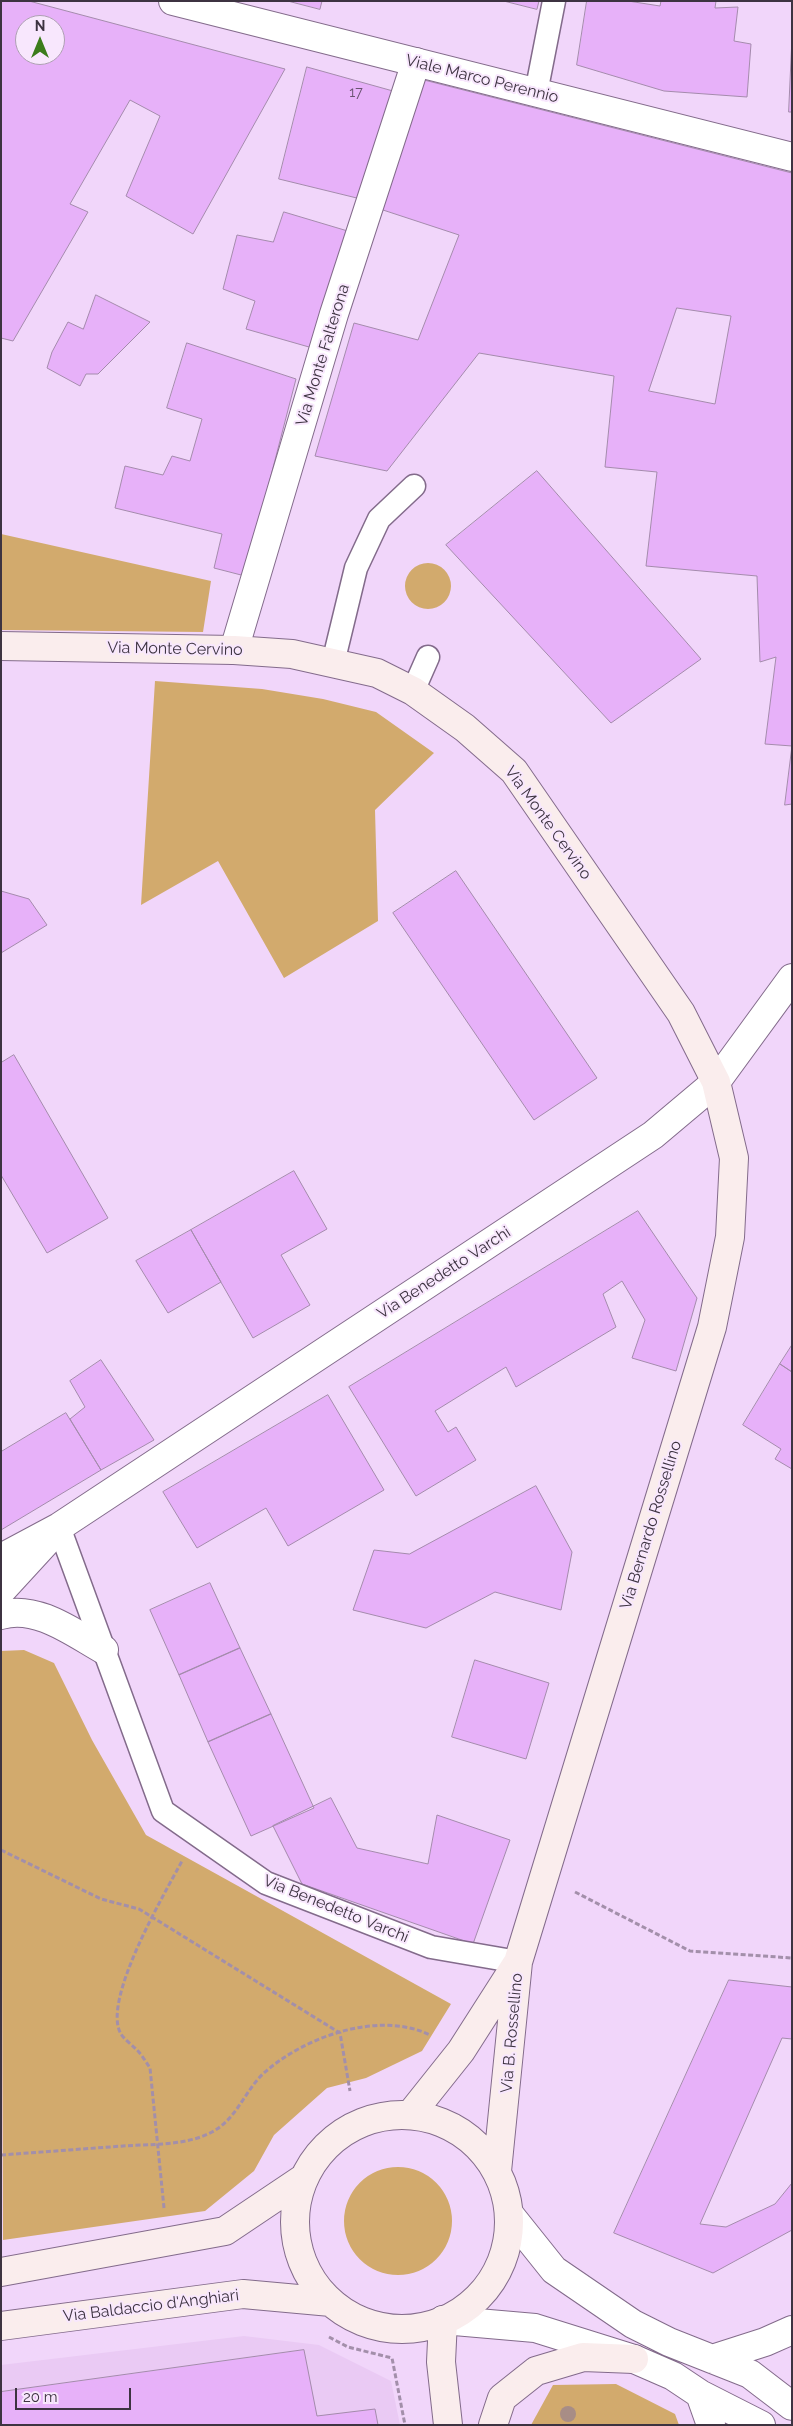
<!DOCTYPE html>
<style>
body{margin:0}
#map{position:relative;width:793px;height:2426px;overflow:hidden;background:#f1d6fa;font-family:Raleway,sans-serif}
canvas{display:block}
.frame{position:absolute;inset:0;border:2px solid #3d3341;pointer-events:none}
.north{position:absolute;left:15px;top:15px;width:50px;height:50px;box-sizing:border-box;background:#f8e7fd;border:1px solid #ad9fb2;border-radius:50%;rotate:0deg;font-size:14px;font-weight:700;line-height:20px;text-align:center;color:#3d3341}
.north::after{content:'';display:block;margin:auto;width:18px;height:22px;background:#3c7c1c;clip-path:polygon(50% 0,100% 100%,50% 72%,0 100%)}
.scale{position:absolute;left:15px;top:2388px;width:116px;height:22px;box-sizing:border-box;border:2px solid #3d3341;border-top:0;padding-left:6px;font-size:15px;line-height:18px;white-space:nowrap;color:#3d3341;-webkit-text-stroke:4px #f8e7fd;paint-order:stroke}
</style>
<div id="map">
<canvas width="793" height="2426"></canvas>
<div class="frame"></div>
<div class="north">N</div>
<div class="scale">20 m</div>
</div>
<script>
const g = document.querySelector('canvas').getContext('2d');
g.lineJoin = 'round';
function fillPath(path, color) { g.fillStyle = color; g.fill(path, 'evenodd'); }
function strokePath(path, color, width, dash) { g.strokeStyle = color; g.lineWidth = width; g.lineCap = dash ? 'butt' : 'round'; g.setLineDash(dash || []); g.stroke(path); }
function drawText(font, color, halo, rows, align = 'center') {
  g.font = font + ' Raleway,sans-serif'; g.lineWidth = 4; g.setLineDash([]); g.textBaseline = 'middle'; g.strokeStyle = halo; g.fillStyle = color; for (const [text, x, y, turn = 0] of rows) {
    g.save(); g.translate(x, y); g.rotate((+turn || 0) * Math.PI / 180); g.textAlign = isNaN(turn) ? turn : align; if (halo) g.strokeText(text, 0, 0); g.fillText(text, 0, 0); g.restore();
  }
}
const built = new Path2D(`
 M 244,2336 L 319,2345 L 391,2381 L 400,2425 L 1,2425 L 1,2365 Z`);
const green = new Path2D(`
 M 1,534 L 211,581 L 203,632 L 1,630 Z
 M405 586a23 23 0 1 1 46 0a23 23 0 1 1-46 0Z
 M 155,681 L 262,689 L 323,699 L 376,712 L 434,753 L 375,810 L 378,921 L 284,978 L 218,861 L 141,905 Z
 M 24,1650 L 54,1663 L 92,1740 L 146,1835 L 451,2004 L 422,2051 L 366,2078 L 327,2088 L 274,2135 L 254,2171 L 205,2211 L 3,2240 L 1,1651 Z
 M344 2221a54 54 0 1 1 108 0a54 54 0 1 1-108 0Z
 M 616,2384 L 675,2414 L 679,2425 L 531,2425 L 553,2385 Z`);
const building = new Path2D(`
 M 1,1 L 29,1 L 285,69 L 193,234 L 126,196 L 160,116 L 130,100 L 70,204 L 88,212 L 13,341 L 1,338 ZM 25,25 L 55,25 L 55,55 L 25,55 Z
 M 288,1 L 322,1 L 320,9 Z
 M 504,1 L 539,1 L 537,9 Z
 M 587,1 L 628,1 L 660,6 L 661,1 L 716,1 L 715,8 L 738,7 L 734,41 L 751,44 L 747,97 L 664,91 L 577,65 Z
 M 792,38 L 792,112 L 789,112 Z
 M 307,67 L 393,91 L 365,200 L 279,179 Z
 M 424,80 L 792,173 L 792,746 L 765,744 L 776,657 L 760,662 L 757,576 L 646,566 L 657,472 L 605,467 L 614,376 L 479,353 L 387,471 L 315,456 L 354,323 L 418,340 L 459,235 L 383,210 ZM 677,308 L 731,316 L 715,404 L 649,391 Z
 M 284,212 L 351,232 L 316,349 L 246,329 L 255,301 L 223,289 L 237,235 L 273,242 Z
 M 96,295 L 150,322 L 98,374 L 86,374 L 80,386 L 47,368 L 52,352 L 68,322 L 83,329 Z
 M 187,343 L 296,379 L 245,576 L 214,568 L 222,534 L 115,508 L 125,466 L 163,475 L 172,456 L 190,461 L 202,419 L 167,408 Z
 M 537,471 L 701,659 L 611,723 L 446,545 Z
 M 792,746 L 792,804 L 785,805 Z
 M 456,871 L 597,1078 L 534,1120 L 393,913 Z
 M 1,891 L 29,899 L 47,925 L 1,953 Z
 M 14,1055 L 108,1218 L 47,1253 L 1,1175 L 1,1063 Z
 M 294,1171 L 327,1229 L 281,1255 L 310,1305 L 253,1338 L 191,1230 Z
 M 638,1211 L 697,1298 L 676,1371 L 632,1358 L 645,1320 L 622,1281 L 603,1294 L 616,1327 L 516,1387 L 506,1367 L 435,1411 L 448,1432 L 456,1427 L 476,1460 L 416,1496 L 349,1387 Z
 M 191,1230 L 221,1282 L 168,1313 L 136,1261 Z
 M 792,1345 L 792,1372 L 780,1364 Z
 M 101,1360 L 154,1440 L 101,1470 L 70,1419 L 85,1407 L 70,1381 Z
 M 780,1364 L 792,1372 L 792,1469 L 775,1459 L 781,1449 L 743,1425 Z
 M 328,1395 L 384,1490 L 288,1546 L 266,1508 L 197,1548 L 163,1492 Z
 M 66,1413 L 101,1470 L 1,1530 L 1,1452 Z
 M 536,1486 L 572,1552 L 561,1610 L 495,1592 L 426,1628 L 353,1610 L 374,1550 L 409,1554 Z
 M 210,1583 L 240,1648 L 179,1675 L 150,1610 Z
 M 240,1648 L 271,1714 L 208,1742 L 179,1675 Z
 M 475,1660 L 549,1683 L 526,1759 L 452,1737 Z
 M 271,1714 L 314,1808 L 251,1836 L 208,1742 Z
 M 331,1798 L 357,1848 L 428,1864 L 437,1815 L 510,1840 L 473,1944 L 302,1884 L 273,1826 Z
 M 729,1980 L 792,1987 L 792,2039 L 782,2038 L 700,2224 L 726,2227 L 775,2204 L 792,2183 L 792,2230 L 713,2273 L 614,2233 Z
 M 304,2350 L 317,2416 L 375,2409 L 378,2425 L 1,2425 L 1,2392 Z`);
const path = new Path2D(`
 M 1,1850 L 101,1899 L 139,1909 L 340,2033 L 350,2091
 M 575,1892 L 690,1951 L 792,1958
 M 1,2155 C 42,2152 82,2149 123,2146 C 151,2144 186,2146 212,2132 C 237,2119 245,2090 264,2073 C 304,2037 379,2010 430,2035
 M 164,2208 L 150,2068 C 146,2062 142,2055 137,2050 C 132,2045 124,2039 121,2034 C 101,2001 165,1893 182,1861
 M 329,2337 L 348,2347 L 392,2358 L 405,2425`);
const service = new Path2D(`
 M 536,93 L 554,1
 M 333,663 L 356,568 L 379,519 L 414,486
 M 413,691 L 428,657
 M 59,1527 L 163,1811 L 266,1883 L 431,1947 L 518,1962`);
const minor = new Path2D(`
 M 234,650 L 334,314 L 416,62
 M 1,1558 L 59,1527 L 653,1135 L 716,1082
 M 1,1591 L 46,1542
 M 1,1615 C 37,1604 75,1634 104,1650
 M 510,2215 L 554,2270 L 633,2324 L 669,2342 L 750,2374 L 792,2406
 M 443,2320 L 535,2328 L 634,2359 L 673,2376 L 700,2394 L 761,2425
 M 712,2359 L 765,2342 L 792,2330
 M 700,2394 L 711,2425`);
const tertiary = new Path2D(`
 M 173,1 L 792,157
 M 716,1082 L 792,978`);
const secondary = new Path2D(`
 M 1,646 L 234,650 L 292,654 L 377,673 L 413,691 L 465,728 L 514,771 L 681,1013 L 716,1082 L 734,1158 L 730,1237 L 712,1327 L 518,1962 L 497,2171
 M 410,2115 L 461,2051 L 516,1965
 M295 2222a107 107 0 1 1 214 0a107 107 0 1 1-214 0Z
 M 1,2272 L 225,2231 L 304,2178
 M 443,2320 L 441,2362 L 448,2425
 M 1,2326 L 243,2294 L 331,2302
 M 493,2425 L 502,2398 L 536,2371 L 583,2357 L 634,2359`);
const trees = [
 [568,2414]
];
const numberNames = [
 ["17",356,93]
];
const streetNames = [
 ["Viale Marco Perennio",482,79,14],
 ["Via Monte Falterona",323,355,-73],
 ["Via Monte Cervino",175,649,1],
 ["Via Monte Cervino",548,823,54],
 ["Via Benedetto Varchi",444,1273,-33],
 ["Via Bernardo Rossellino",651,1525,-73],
 ["Via Benedetto Varchi",336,1909,22],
 ["Via B. Rossellino",512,2033,-85],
 ["Via Baldaccio d'Anghiari",151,2306,-7]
];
fillPath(built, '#eacaf4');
fillPath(green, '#d2aa6d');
fillPath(building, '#e7b1f9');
strokePath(building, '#a48bac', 1);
strokePath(service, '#836b8b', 25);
strokePath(minor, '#836b8b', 30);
strokePath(tertiary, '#836b8b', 30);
strokePath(secondary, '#836b8b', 30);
strokePath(path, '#a38faa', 3, [5, 2.5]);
strokePath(service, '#fff', 22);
strokePath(minor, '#fff', 28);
strokePath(tertiary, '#fff', 28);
strokePath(secondary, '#faeded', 28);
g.fillStyle = '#a88d86';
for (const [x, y] of trees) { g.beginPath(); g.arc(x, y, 8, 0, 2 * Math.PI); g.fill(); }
drawText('14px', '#68526f', null, numberNames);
drawText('16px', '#3d3341', '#f8e7fd', streetNames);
</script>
